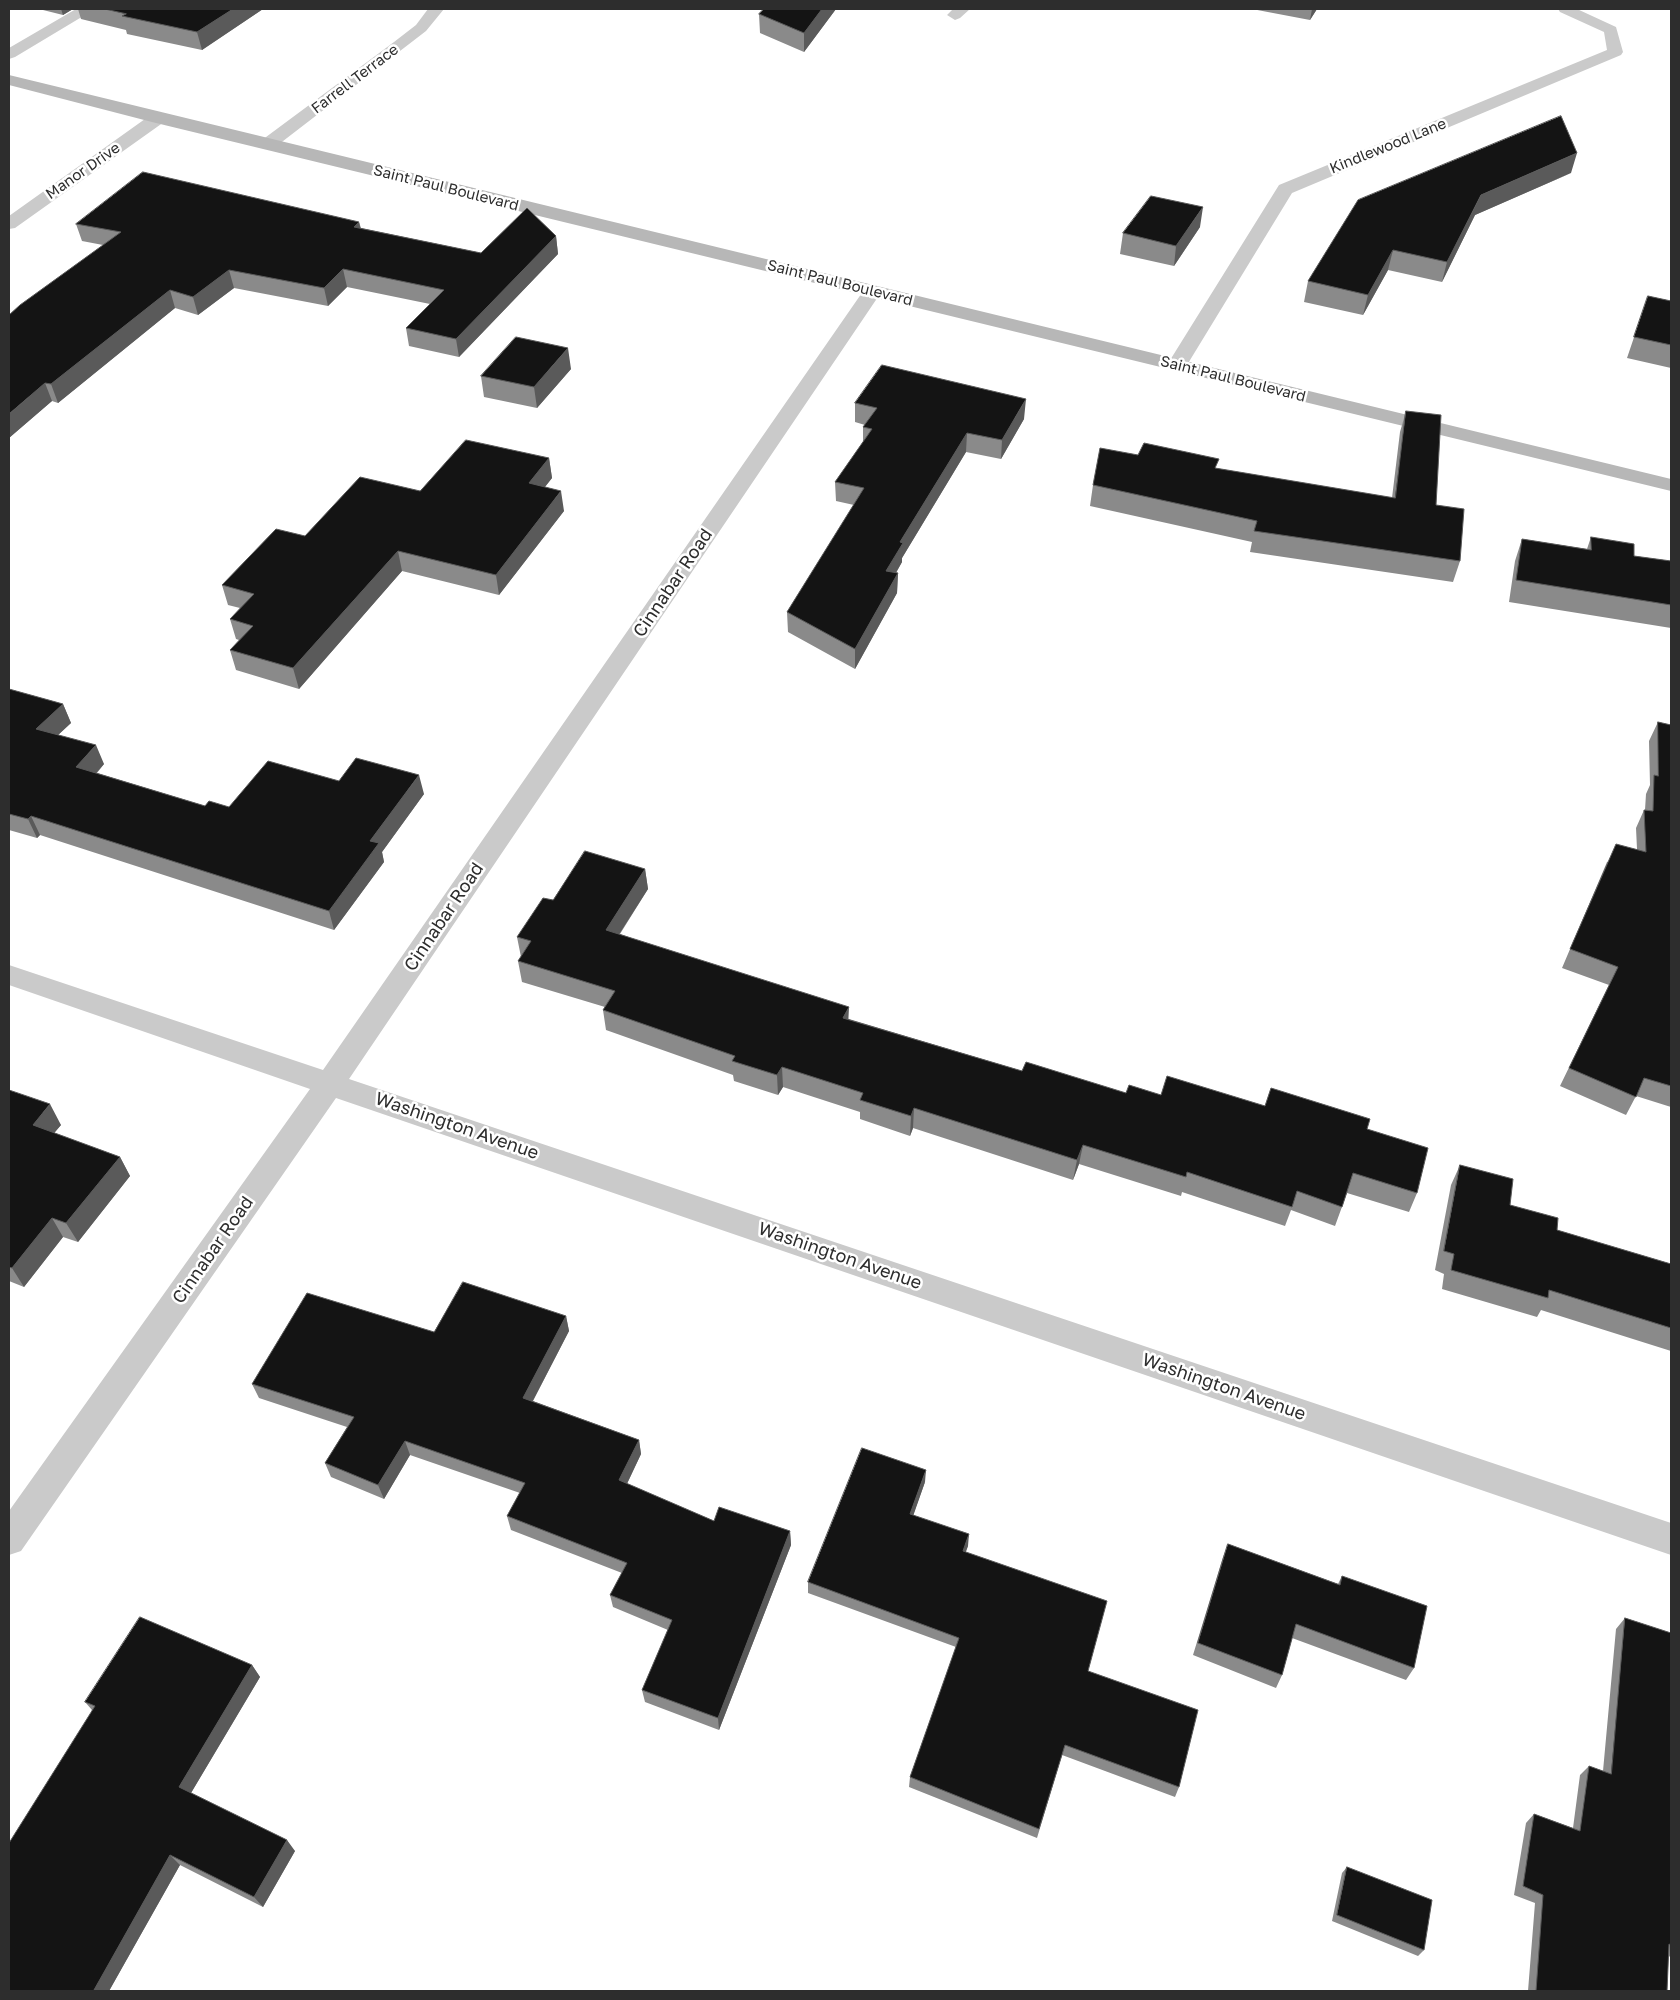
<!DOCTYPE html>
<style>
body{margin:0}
#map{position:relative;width:1680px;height:2000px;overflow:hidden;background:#fff;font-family:"Golos Text",sans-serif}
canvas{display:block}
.frame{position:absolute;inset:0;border:10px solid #2d2d2d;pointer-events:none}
</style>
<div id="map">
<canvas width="1680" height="2000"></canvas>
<div class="frame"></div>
</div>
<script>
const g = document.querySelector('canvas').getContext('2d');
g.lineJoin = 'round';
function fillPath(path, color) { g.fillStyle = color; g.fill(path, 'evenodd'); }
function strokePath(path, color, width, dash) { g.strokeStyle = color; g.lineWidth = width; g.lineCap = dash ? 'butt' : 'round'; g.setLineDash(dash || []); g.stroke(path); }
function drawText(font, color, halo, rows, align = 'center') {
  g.font = font + ' "Golos Text",sans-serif'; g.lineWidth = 5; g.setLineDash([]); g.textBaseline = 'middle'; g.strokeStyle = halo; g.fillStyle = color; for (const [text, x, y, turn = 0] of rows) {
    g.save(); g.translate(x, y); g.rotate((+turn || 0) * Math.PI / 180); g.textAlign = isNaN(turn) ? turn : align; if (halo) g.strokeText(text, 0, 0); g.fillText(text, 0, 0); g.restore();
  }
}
const street = new Path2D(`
 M 76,9 L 95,9 L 15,57 L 9,59 L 9,48 Z
 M 428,9 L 444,9 L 426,31 L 274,148 L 262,148 L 260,144 L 262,140 L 394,42 L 416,25 Z
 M 953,9 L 970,9 L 960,18 L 955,20 L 947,15 Z
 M 1558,9 L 1577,9 L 1616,27 L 1623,52 L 1621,55 L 1292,193 L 1187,365 L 1184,369 L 1170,369 L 1167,365 L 1279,185 L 1607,50 L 1604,32 L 1560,12 Z
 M 158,113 L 164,114 L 166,118 L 164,122 L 15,228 L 9,229 L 9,216 L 152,114 Z
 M 873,285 L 880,287 L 882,291 L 349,1079 L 1671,1523 L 1671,1555 L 336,1098 L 21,1551 L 9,1555 L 9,1511 L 310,1089 L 9,985 L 9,965 L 323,1070 L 866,287 Z`);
const secondary = new Path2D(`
 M 9,75 L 1671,479 L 1671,491 L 152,122 L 9,85 Z`);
const wall = new Path2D(`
 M 39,9 L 73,9 L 63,15 Z
 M 78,9 L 263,9 L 202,50 L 127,34 L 126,30 L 81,19 Z
 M 764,9 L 836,9 L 804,52 L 760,33 L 759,14 Z
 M 1252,9 L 1317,9 L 1310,20 Z
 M 1571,173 L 1475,215 L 1442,282 L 1388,270 L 1363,315 L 1304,302 L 1308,281 Z
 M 359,222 L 361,228 L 481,253 L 556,236 L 558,254 L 459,357 L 409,346 L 406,328 L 430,304 L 347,287 L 328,306 L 234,288 L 198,315 L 175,308 L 58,403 L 52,401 L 9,438 L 103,245 L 82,241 L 76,224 Z
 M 1200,227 L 1174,266 L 1120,254 L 1123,233 Z
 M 1648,296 L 1671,301 L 1671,368 L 1627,358 Z
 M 571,369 L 537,408 L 484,397 L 481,376 Z
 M 855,403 L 1024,419 L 1001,459 L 966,452 L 902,558 L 902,562 L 896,573 L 898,573 L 897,593 L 855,669 L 788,632 L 787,612 L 854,505 L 836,501 L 835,482 L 863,442 L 863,427 L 865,425 L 855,422 Z
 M 1406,411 L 1436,505 L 1460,561 L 1453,582 L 1250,552 L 1252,542 L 1090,506 L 1093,485 L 1138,455 L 1392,498 L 1400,432 Z
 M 549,458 L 552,478 L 545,487 L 564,511 L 499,595 L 402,571 L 299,689 L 236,670 L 230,650 L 239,640 L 236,639 L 230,619 L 240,608 L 228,605 L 222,585 L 305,536 L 420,491 Z
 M 1591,537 L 1634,556 L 1671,561 L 1671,628 L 1509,602 L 1515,561 L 1522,539 L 1587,549 Z
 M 9,689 L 63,704 L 71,723 L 58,735 L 104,764 L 97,773 L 205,806 L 229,807 L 339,781 L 424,794 L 382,852 L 384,862 L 334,930 L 40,835 L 37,838 L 9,830 Z
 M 1658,722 L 1671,725 L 1671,1107 L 1636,1096 L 1626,1115 L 1560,1086 L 1609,985 L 1562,968 L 1607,862 L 1637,849 L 1636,828 L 1644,810 L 1645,810 L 1646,794 L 1650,785 L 1649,741 Z
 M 645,869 L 648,889 L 620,934 L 849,1019 L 1022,1071 L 1126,1093 L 1161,1095 L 1265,1106 L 1367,1129 L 1417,1193 L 1409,1212 L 1347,1193 L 1335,1226 L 1291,1210 L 1285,1226 L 1182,1192 L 1181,1196 L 1079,1164 L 1073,1180 L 913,1128 L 910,1136 L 860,1119 L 860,1112 L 783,1087 L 778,1095 L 734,1081 L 733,1075 L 606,1030 L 603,1010 L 605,1007 L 522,982 L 518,961 L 521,957 L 517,937 L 553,900 Z
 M 9,1090 L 61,1125 L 54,1133 L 120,1157 L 130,1176 L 78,1242 L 63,1237 L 24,1287 L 9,1281 Z
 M 1460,1165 L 1510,1205 L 1557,1230 L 1671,1264 L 1671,1351 L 1541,1310 L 1537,1317 L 1442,1289 L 1444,1274 L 1435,1270 L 1451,1185 Z
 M 566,1316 L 569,1331 L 533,1401 L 639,1440 L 641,1454 L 627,1484 L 714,1521 L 790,1531 L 791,1545 L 719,1730 L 645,1702 L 642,1690 L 668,1630 L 613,1607 L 610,1595 L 622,1573 L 511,1530 L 507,1516 L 520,1493 L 410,1455 L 384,1499 L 331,1477 L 325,1463 L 347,1427 L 259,1398 L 252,1384 L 434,1332 Z
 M 925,1482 L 913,1515 L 968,1546 L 965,1552 L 1088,1671 L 1179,1787 L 1175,1797 L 1062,1755 L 1037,1838 L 909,1787 L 910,1777 L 956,1647 L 808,1593 L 808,1582 Z
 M 1228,1544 L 1338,1584 L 1342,1576 L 1414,1668 L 1406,1680 L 1292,1638 L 1282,1675 L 1276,1688 L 1193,1655 L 1223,1557 Z
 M 1625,1618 L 1671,1633 L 1671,1957 L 1668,1956 L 1667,1991 L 1528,1991 L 1535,1903 L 1514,1895 L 1526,1823 L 1534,1814 L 1573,1828 L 1580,1775 L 1589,1766 L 1603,1771 L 1616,1629 Z
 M 252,1665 L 260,1677 L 191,1793 L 295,1851 L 263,1907 L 180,1865 L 109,1991 L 9,1991 L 92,1710 L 85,1702 Z
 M 1347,1867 L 1424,1950 L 1418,1956 L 1332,1921 L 1342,1873 Z`);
const shadedWall = new Path2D(`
 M 61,9 L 73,9 L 63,15 Z
 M 233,9 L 263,9 L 202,50 L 197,32 Z
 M 822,9 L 836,9 L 804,52 L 804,33 Z
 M 1312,9 L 1317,9 L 1310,20 Z
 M 1577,153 L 1571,173 L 1475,215 L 1442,282 L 1447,262 L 1481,195 Z
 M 1203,207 L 1200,227 L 1174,266 L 1176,246 Z
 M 359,222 L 363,240 L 354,227 Z
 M 556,236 L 558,254 L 459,357 L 456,339 Z
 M 1393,250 L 1388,270 L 1363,315 L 1368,295 Z
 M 343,269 L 347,287 L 328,306 L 324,288 Z
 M 229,270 L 234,288 L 198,315 L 193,297 Z
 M 170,290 L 175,308 L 58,403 L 51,384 Z
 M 568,348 L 571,369 L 537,408 L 534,387 Z
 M 45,383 L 52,401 L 9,438 L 9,414 Z
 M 1026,399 L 1024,419 L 1001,459 L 1002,440 Z
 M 967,433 L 966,452 L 902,558 L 902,562 L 886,590 L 886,571 L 900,542 Z
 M 549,458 L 552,478 L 532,503 L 529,483 Z
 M 561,491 L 564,511 L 499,595 L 496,575 Z
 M 398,551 L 402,571 L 299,689 L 293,668 Z
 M 898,573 L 897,593 L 855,669 L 855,649 Z
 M 63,704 L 71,723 L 44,748 L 36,729 Z
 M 96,745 L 104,764 L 85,786 L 76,767 Z
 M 419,775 L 424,794 L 382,852 L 384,862 L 334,930 L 329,911 L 370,841 Z
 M 31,816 L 40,835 L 37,838 L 28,819 Z
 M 645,869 L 648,889 L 609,950 L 606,930 Z
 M 849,1007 L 848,1027 L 843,1018 Z
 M 782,1067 L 783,1087 L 778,1095 L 777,1075 Z
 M 50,1104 L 61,1125 L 44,1145 L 33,1125 Z
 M 914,1108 L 913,1128 L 910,1136 L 911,1116 Z
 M 1083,1145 L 1079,1164 L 1073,1180 L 1077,1160 Z
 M 120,1157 L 130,1176 L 78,1242 L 66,1223 Z
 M 52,1218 L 63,1237 L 24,1287 L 12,1268 Z
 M 566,1316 L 569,1331 L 527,1412 L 523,1398 Z
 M 639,1440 L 641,1454 L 622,1494 L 619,1480 Z
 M 405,1441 L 410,1455 L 384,1499 L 378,1485 Z
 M 926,1470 L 925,1482 L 910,1525 L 910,1514 Z
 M 790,1531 L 791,1545 L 719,1730 L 718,1718 Z
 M 969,1534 L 968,1546 L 962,1563 L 963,1551 Z
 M 252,1665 L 260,1677 L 188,1798 L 179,1787 Z
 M 287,1840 L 295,1851 L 263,1907 L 254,1897 Z
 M 170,1855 L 180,1865 L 109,1991 L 96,1991 L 94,1990 Z`);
const building = new Path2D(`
 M 105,9 L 233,9 L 197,32 L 122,16 L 126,14 Z
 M 764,9 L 822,9 L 804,33 L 759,14 Z
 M 1561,116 L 1577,153 L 1481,195 L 1447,262 L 1393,250 L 1368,295 L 1308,281 L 1358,200 Z
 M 143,172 L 359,222 L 354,227 L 481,253 L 527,208 L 556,236 L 456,339 L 406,328 L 444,290 L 343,269 L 324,288 L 229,270 L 193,297 L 170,290 L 51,384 L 45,383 L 9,414 L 9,315 L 20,305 L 121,232 L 76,224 Z
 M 1151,196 L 1203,207 L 1176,246 L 1123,233 Z
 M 1648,296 L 1671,301 L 1671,345 L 1634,337 Z
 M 516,337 L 568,348 L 534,387 L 481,376 Z
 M 882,365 L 1026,399 L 1002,440 L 967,433 L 900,542 L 903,543 L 886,571 L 898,573 L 855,649 L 787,612 L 864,488 L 835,482 L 872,429 L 863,427 L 877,408 L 855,403 Z
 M 1406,411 L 1441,415 L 1436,505 L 1464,509 L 1460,561 L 1254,531 L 1257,521 L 1093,485 L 1100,448 L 1138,455 L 1144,443 L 1219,459 L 1215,468 L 1395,498 Z
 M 466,440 L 549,458 L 529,483 L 561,491 L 496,575 L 398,551 L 293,668 L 230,650 L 253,626 L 230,619 L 254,594 L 222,585 L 276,529 L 305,536 L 360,477 L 420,491 Z
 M 1591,537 L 1634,544 L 1634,556 L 1671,561 L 1671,605 L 1516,580 L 1522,539 L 1591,550 Z
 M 9,689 L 63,704 L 36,729 L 96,745 L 76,767 L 205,806 L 209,801 L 229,807 L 268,761 L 339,781 L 356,758 L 419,775 L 370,841 L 379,843 L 329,911 L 31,816 L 28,819 L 9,814 Z
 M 1658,722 L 1671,725 L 1671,1086 L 1644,1078 L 1636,1097 L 1569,1068 L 1618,967 L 1570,949 L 1616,844 L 1646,852 L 1644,810 L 1653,811 L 1654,775 L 1658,776 Z
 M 585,851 L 645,869 L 606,930 L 849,1007 L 843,1018 L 1022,1071 L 1026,1062 L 1126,1093 L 1129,1085 L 1161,1095 L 1167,1076 L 1265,1106 L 1271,1088 L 1370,1119 L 1367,1129 L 1428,1148 L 1417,1193 L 1353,1173 L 1342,1207 L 1297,1191 L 1292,1207 L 1187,1172 L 1186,1177 L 1083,1145 L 1077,1160 L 914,1108 L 911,1116 L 860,1100 L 863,1093 L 782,1067 L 777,1075 L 732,1061 L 735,1056 L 603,1010 L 615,991 L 518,961 L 531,941 L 517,937 L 543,898 L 553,900 Z
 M 9,1090 L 50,1104 L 33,1125 L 120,1157 L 66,1223 L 52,1218 L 12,1268 L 9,1267 Z
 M 1460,1165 L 1513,1179 L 1510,1205 L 1558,1218 L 1557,1230 L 1671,1264 L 1671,1328 L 1549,1290 L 1548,1298 L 1451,1270 L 1454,1254 L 1444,1251 Z
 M 463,1282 L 566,1316 L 523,1398 L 639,1440 L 619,1480 L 714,1521 L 719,1507 L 790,1531 L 718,1718 L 642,1690 L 672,1620 L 610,1595 L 627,1563 L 507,1516 L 525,1483 L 405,1441 L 378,1485 L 325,1463 L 354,1417 L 252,1384 L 307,1293 L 434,1332 Z
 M 862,1448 L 926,1470 L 910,1514 L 969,1534 L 963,1551 L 1107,1601 L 1088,1671 L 1198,1710 L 1179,1787 L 1065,1745 L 1039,1829 L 910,1777 L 959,1638 L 808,1582 Z
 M 1228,1544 L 1340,1585 L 1342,1576 L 1427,1606 L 1414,1668 L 1296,1624 L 1282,1675 L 1198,1643 Z
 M 140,1617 L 252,1665 L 179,1787 L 287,1840 L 254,1897 L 170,1855 L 94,1990 L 97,1991 L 9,1991 L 9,1843 L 95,1706 L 85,1702 Z
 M 1625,1618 L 1671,1633 L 1671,1945 L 1669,1944 L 1667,1991 L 1536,1991 L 1543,1895 L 1523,1886 L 1534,1814 L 1580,1831 L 1589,1766 L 1611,1774 Z
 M 1347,1867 L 1432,1900 L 1424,1950 L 1337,1915 Z`);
const farStreetnames = [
 ["Farrell Terrace",355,79,-37],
 ["Kindlewood Lane",1388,146,-22],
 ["Manor Drive",83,171,-35],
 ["Saint Paul Boulevard",446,188,14],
 ["Saint Paul Boulevard",840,283,14],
 ["Saint Paul Boulevard",1233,379,14]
];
const streetNames = [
 ["Cinnabar Road",673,583,-56],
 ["Cinnabar Road",444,917,-56],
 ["Washington Avenue",457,1126,19],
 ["Cinnabar Road",213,1250,-55],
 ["Washington Avenue",840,1256,19],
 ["Washington Avenue",1224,1387,19]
];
fillPath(street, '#cacaca');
fillPath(secondary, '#b7b7b7');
fillPath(wall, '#8a8a8a');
fillPath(shadedWall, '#5a5a5a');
fillPath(building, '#141414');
strokePath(building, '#5a5a5a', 1);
drawText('15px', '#2d2d2d', '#fff', farStreetnames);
drawText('18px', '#2d2d2d', '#fff', streetNames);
</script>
